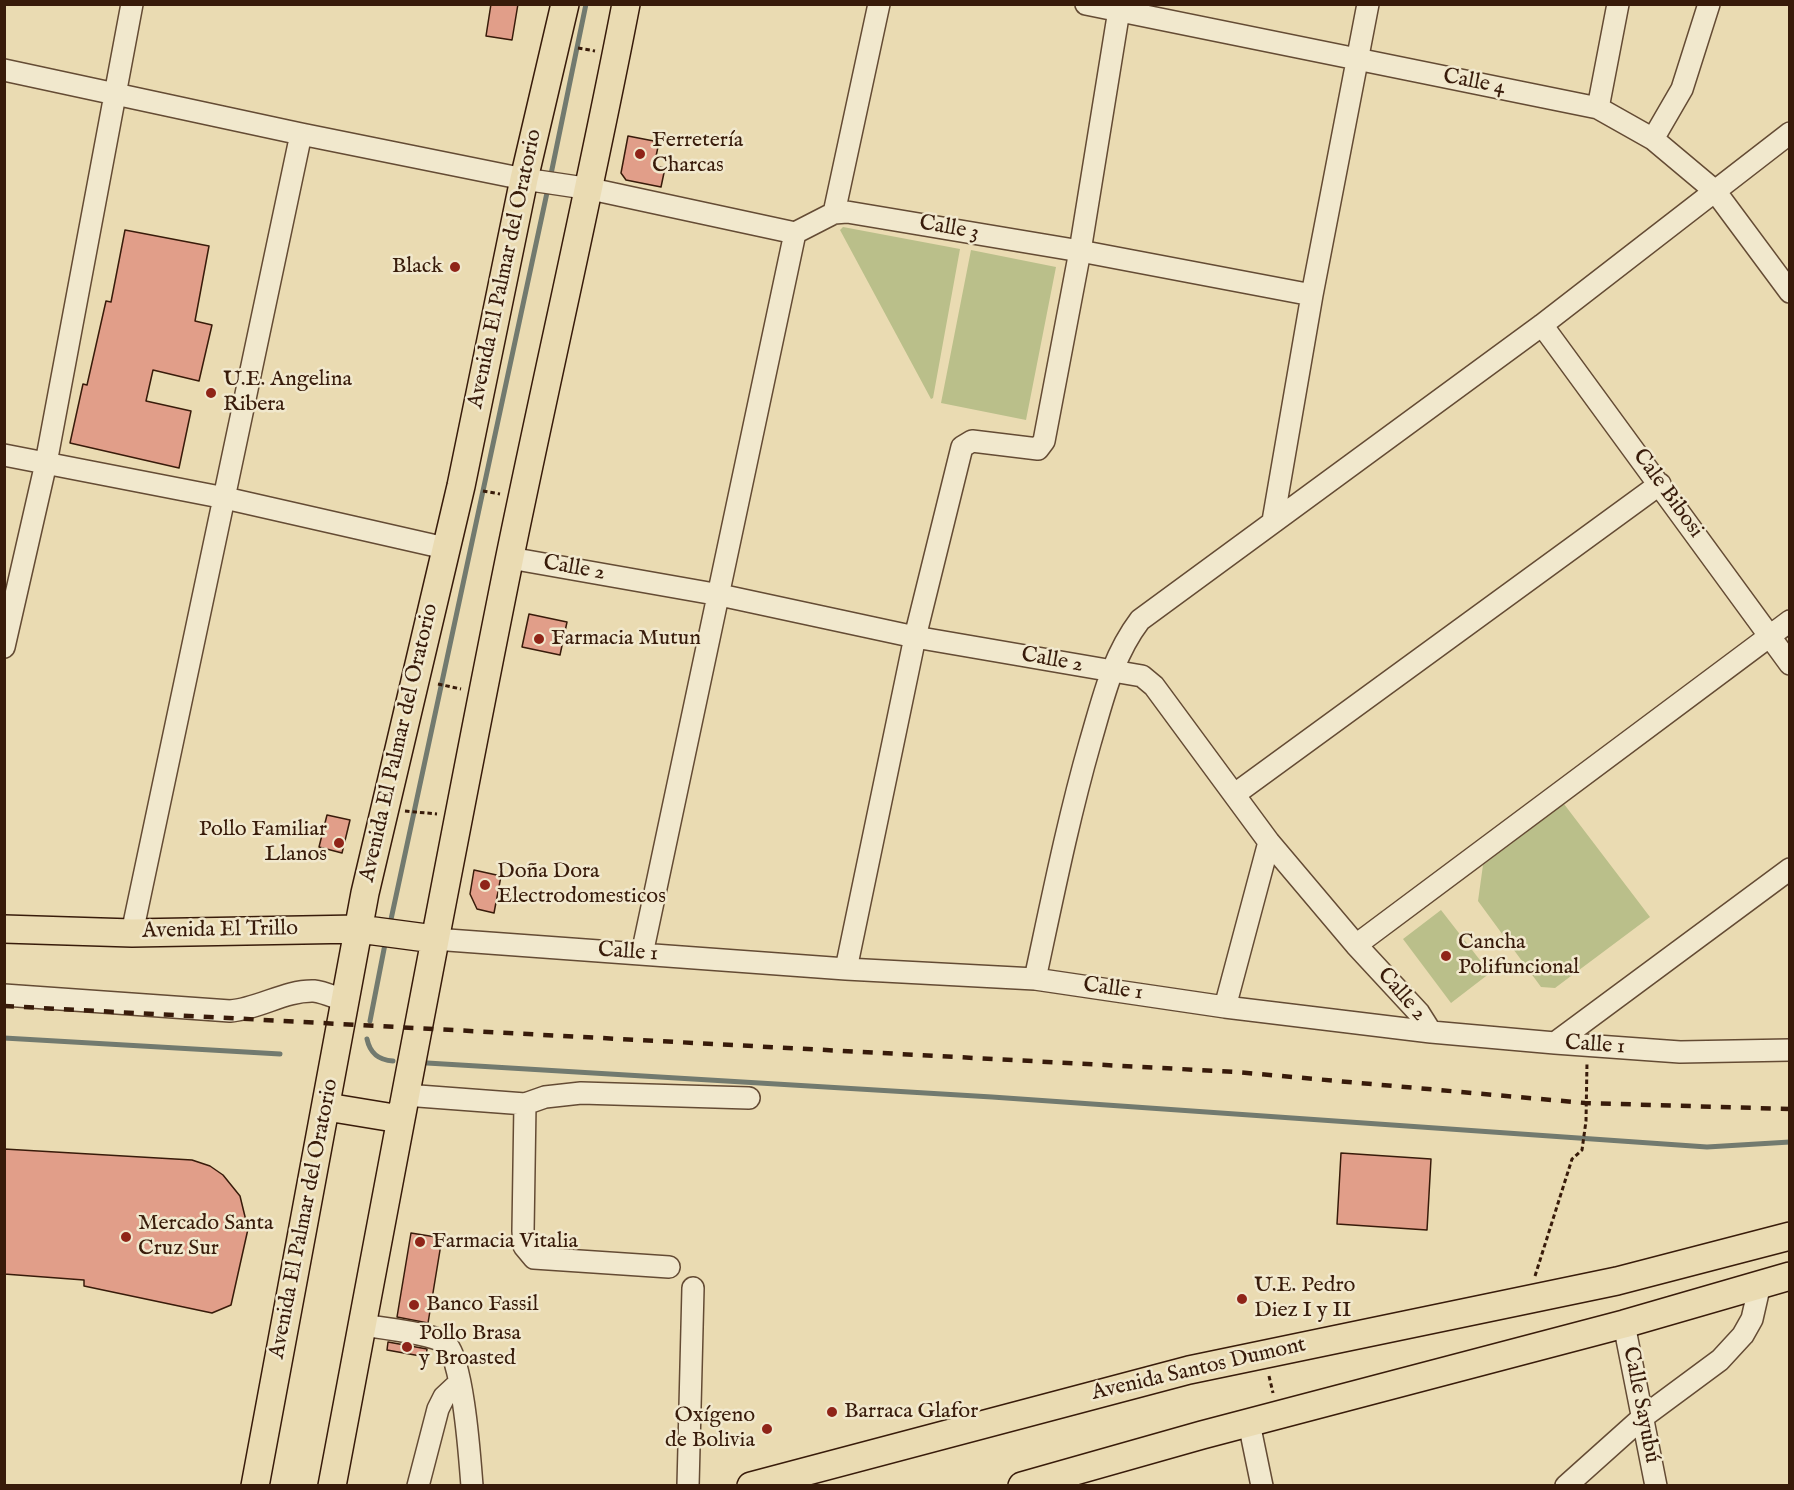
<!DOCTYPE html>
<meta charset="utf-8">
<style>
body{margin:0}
#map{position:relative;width:1794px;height:1490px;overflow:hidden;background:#eadbb2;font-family:"IM FELL English",serif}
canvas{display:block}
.frame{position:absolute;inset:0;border:6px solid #381b0a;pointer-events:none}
</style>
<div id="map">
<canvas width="1794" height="1490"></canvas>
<div class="frame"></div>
</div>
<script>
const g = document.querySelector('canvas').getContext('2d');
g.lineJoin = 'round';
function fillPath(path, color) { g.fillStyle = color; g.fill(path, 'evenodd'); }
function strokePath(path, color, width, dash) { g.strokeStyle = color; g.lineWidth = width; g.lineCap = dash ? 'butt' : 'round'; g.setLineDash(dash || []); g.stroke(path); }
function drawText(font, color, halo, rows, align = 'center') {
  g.font = font + ' "IM FELL English",serif'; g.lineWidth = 5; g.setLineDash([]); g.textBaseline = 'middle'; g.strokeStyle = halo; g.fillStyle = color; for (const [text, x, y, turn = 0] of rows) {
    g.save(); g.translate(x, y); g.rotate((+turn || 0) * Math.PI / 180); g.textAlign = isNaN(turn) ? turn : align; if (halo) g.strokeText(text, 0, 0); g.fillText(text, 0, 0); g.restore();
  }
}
const green = new Path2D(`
 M 843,227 L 960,249 L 933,398 L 931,399 L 840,230 Z
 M 971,250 L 1056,267 L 1026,420 L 941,403 Z
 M 1564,804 L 1650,917 L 1555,988 L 1541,987 L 1478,901 L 1483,865 Z
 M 1441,910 L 1490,973 L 1451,1003 L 1403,939 Z`);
const stream = new Path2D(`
 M 550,179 L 586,4
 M 390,924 L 548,188
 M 370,1021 L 386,939
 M 4,1038 L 280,1054
 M 367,1039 C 370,1053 378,1060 393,1061
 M 427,1063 L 992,1097 L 1707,1147 L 1790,1142`);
const building = new Path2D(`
 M 491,4 L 518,4 L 512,40 L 486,36 Z
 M 628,136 L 659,142 L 654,166 L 665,168 L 661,187 L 626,180 L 621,173 Z
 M 125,230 L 209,246 L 195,321 L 212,325 L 199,381 L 153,370 L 146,401 L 191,411 L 179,468 L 70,443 L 83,384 L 87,385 L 106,301 L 111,302 Z
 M 529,614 L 567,622 L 560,655 L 522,647 Z
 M 327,815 L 350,820 L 342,853 L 319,847 Z
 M 474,870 L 501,876 L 494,913 L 477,909 L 470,894 Z
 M 4,1149 L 192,1160 L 210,1166 L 223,1175 L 240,1196 L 248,1229 L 231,1305 L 212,1313 L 84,1286 L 84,1280 L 4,1274 Z
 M 1341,1153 L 1431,1159 L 1427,1230 L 1337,1224 Z
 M 411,1233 L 442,1238 L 428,1323 L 397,1317 Z
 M 388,1342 L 427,1349 L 426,1357 L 387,1350 Z`);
const path = new Path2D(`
 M 578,48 L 595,51
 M 483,491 L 500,494
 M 438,684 L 461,689
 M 405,811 L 437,814
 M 1535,1276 L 1572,1159 L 1582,1150 L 1586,1121 L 1587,1062
 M 1269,1376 L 1273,1393`);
const minor = new Path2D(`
 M 1086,4 L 1598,108 L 1653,139 L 1715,191 L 1790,292
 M 4,70 L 301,134 L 524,179 L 591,189 L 795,233 L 834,213 L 847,212 L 1080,251 L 1312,295
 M 1598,108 L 1618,4
 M 1653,139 L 1682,89 L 1709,4
 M 834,213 L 879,4
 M 1542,325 L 1790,664
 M 4,455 L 225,498 L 445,548
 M 1273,521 L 1312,295 L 1368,4
 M 510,558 L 720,595 L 915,637 L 1142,676 L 1154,686 L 1269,842 L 1356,945 L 1419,1013 L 1431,1032
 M 4,647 L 46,463 L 132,4
 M 1235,794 L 1660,484
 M 132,933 L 301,134
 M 434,939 L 846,969 L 1035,979 L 1225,1007 L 1431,1032 L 1555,1043 L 1680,1052 L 1790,1050
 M 1356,945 L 1790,621
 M 642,954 L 795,233
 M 846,969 L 915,637 L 962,447 L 972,441 L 1038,449 L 1044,441 L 1080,251 L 1120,4
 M 1035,979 C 1052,900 1068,820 1090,743 C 1103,699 1112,657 1140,620 L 1542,325 L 1790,133
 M 4,995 L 230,1011 C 259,1009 285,990 314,991 C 324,992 336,998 346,1001
 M 1225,1007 L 1269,842
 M 1555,1043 L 1790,869
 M 405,1095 L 525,1104 L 545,1097 L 581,1093 L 749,1098
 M 525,1104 L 523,1231 L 524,1246 L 534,1258 L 669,1267
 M 1624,1324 L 1656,1486
 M 362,1325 C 382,1328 428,1333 444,1342 C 463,1354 470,1461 472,1486
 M 1249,1423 L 1262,1486
 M 418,1486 L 438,1409 L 444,1397 L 459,1383
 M 688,1486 L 693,1288
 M 1566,1486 L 1643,1417 L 1720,1360 L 1743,1335 L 1752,1319 L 1760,1284`);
const major = new Path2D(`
 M 4,929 L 132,933 L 359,929 L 434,939
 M 327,1107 L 400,1119
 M 255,1486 L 365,893 L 461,486 L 524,179 L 565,4
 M 332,1486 C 390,1177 447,869 509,561 C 547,375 590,191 626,4
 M 751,1486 L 1189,1370 L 1617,1281 L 1790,1236
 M 1022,1486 L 1202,1435 L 1624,1324 L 1790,1276`);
const rail = new Path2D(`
 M 4,1006 L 1236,1072 L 1585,1103 L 1790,1109`);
const markers = [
 [640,154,6,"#8f2418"],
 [455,267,6,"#8f2418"],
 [211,393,6,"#8f2418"],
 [539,639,6,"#8f2418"],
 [339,843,6,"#8f2418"],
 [485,885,6,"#8f2418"],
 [1446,956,6,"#8f2418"],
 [126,1237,6,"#8f2418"],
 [420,1242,6,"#8f2418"],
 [1242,1299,6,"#8f2418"],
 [414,1305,6,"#8f2418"],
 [407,1347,6,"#8f2418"],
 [832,1412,6,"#8f2418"],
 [767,1429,6,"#8f2418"]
];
const streetNames = [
 ["Calle 4",1474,83,11],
 ["Calle 3",949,229,10],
 ["Avenida El Palmar del Oratorio",506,269,-78],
 ["Cale Bibosi",1667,494,54],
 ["Calle 2",574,569,10],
 ["Calle 2",1052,661,10],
 ["Avenida El Palmar del Oratorio",400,743,-77],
 ["Avenida El Trillo",220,931,-1],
 ["Calle 1",628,953,4],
 ["Calle 1",1113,990,8],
 ["Calle 2",1401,995,49],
 ["Calle 1",1595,1046,4],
 ["Avenida El Palmar del Oratorio",305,1219,-79],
 ["Avenida Santos Dumont",1199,1370,-13],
 ["Calle Sayubú",1640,1405,79]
];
const poiNames = [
 ["Ferretería",652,141],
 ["Charcas",652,166],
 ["Black",443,267,"right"],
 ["U.E. Angelina",223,380],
 ["Ribera",223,405],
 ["Farmacia Mutun",551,639],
 ["Pollo Familiar",327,830,"right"],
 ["Llanos",327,855,"right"],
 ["Doña Dora",497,872],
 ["Electrodomesticos",497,897],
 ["Cancha",1458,943],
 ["Polifuncional",1458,968],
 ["Mercado Santa",138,1224],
 ["Cruz Sur",138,1249],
 ["Farmacia Vitalia",432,1242],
 ["U.E. Pedro",1254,1286],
 ["Diez I y II",1254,1311],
 ["Banco Fassil",426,1305],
 ["Pollo Brasa",419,1334],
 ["y Broasted",419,1359],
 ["Barraca Glafor",844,1412],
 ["Oxígeno",755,1416,"right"],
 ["de Bolivia",755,1441,"right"]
];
fillPath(green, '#babf8a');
strokePath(stream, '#727a6f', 5);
fillPath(building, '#e19e89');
strokePath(building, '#381b0a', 1.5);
strokePath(minor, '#644b34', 24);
strokePath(major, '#381b0a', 30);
strokePath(path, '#381b0a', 3, [4.5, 3]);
strokePath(minor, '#f1e8cd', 21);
strokePath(major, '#eadbb2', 27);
strokePath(rail, '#381b0a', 4.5, [10, 10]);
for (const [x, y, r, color] of markers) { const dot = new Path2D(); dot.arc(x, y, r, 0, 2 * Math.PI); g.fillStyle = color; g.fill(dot); strokePath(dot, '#f1e8cd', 2); }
drawText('22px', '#381b0a', '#f1e8cd', streetNames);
drawText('22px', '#381b0a', '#f1e8cd', poiNames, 'left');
</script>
